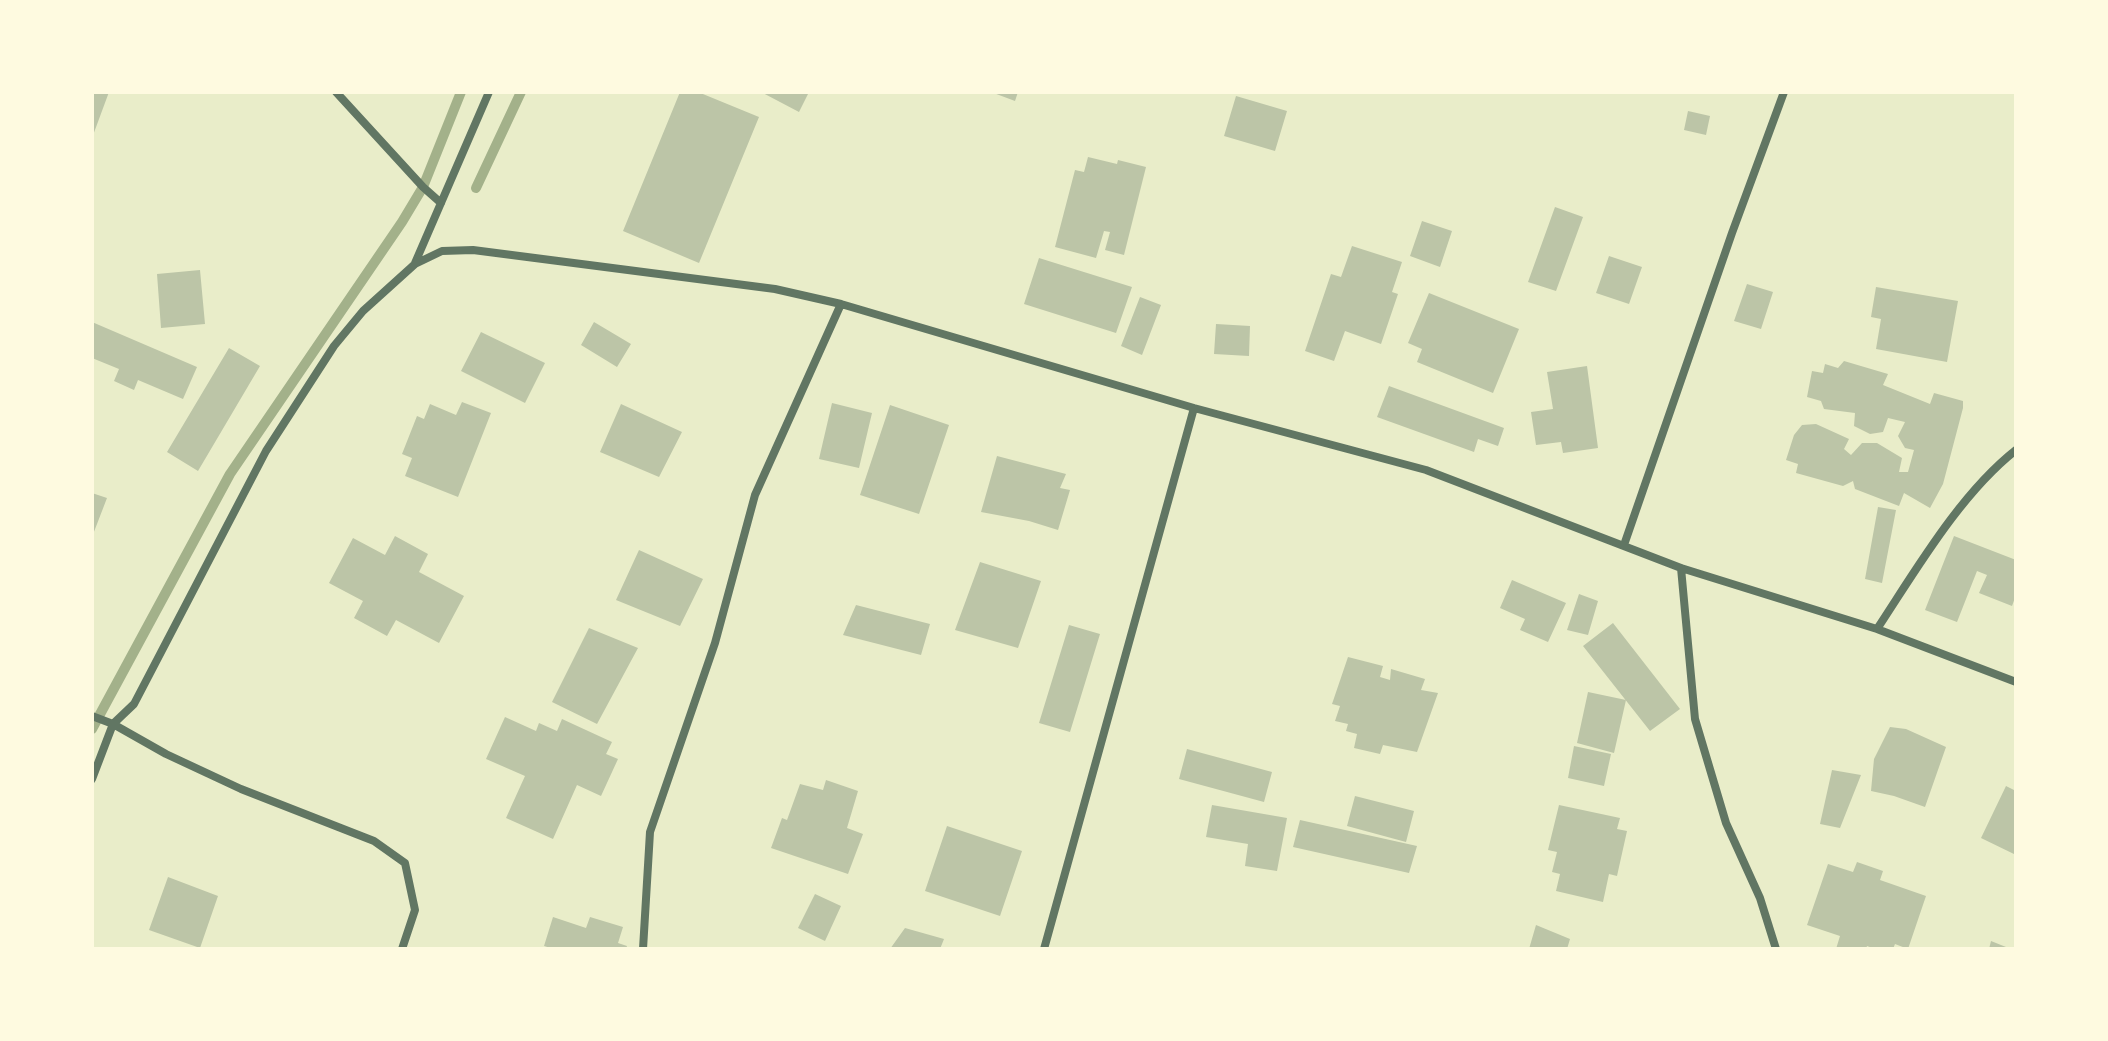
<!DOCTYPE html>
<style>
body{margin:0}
#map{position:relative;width:2108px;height:1041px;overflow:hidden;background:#e9edc9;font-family:"Alegreya Sans",sans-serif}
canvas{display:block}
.frame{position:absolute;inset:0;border:94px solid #fefae0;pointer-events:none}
</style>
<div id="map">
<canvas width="2108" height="1041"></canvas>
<div class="frame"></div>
</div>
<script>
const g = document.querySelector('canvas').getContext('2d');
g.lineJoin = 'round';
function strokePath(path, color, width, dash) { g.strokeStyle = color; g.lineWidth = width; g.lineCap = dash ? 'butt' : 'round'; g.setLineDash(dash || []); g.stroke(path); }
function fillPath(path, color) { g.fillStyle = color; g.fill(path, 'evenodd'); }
const stream = new Path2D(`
 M 476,188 L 521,92
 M 92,729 L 230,474 L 402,222 L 423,187 L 461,92`);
const building = new Path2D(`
 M 92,92 L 109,92 L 92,138 Z
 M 680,92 L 698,92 L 759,117 L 699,263 L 623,231 Z
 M 761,92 L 809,92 L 799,112 Z
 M 991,92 L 1018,92 L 1015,101 Z
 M 1236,96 L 1287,111 L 1275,151 L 1224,136 Z
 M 1688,111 L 1710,116 L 1706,135 L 1684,130 Z
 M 1088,157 L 1117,164 L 1118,160 L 1146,167 L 1124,255 L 1105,250 L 1110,232 L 1104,231 L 1096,258 L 1055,247 L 1075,170 L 1084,172 Z
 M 1555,207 L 1583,217 L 1556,291 L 1528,282 Z
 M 1422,221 L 1452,231 L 1440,267 L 1410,256 Z
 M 1352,246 L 1402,262 L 1392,292 L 1398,294 L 1381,344 L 1345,331 L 1334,361 L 1305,351 L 1331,274 L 1341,277 Z
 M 1609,256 L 1642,267 L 1629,304 L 1596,293 Z
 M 1039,258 L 1132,287 L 1116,333 L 1024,304 Z
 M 200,270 L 205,324 L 161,328 L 157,274 Z
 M 1747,284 L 1773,292 L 1761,329 L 1734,321 Z
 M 1876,287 L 1958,301 L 1947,362 L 1876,349 L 1881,319 L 1871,317 Z
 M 1429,293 L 1519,329 L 1493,393 L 1417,362 L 1422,349 L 1408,343 Z
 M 1140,297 L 1161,305 L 1142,355 L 1121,346 Z
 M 92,322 L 197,367 L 183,399 L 138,380 L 134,390 L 114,381 L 119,369 L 92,358 Z
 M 594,322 L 631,344 L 617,367 L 581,345 Z
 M 1216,324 L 1250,326 L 1249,356 L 1214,354 Z
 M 481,332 L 545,363 L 525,403 L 461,371 Z
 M 229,348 L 260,366 L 198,471 L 167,452 Z
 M 1844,361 L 1888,374 L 1883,385 L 1930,404 L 1934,393 L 1963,401 L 1963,408 L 1943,484 L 1930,508 L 1904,493 L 1899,506 L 1855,489 L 1853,481 L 1843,486 L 1796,473 L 1798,464 L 1786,460 L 1794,435 L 1802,425 L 1816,424 L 1849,439 L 1844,449 L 1851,455 L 1862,443 L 1877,443 L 1902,458 L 1899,472 L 1908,472 L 1914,450 L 1905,448 L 1898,436 L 1905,422 L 1888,418 L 1883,432 L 1870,434 L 1854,426 L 1855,413 L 1824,409 L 1821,401 L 1807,397 L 1812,371 L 1823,373 L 1825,364 L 1838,368 Z
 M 1587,366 L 1598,448 L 1563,453 L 1561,442 L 1536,445 L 1531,412 L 1553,409 L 1547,372 Z
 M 1389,386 L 1504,428 L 1498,446 L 1478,439 L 1474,452 L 1377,417 Z
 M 462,402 L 491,413 L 458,497 L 405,476 L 412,458 L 402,454 L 417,416 L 424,419 L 430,404 L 456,415 Z
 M 832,403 L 872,413 L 859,468 L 819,459 Z
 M 621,404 L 682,432 L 659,477 L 600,452 Z
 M 890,405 L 949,425 L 919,514 L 860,495 Z
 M 997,456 L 1066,474 L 1060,488 L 1070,490 L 1058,530 L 1029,521 L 981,512 Z
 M 92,493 L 107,498 L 92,537 Z
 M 1878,507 L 1896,510 L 1882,583 L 1865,579 Z
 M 395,536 L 428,554 L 419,572 L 464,596 L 439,643 L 396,620 L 387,636 L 354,618 L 363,601 L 329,583 L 353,538 L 385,555 Z
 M 1954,536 L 2016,560 L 2016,595 L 2012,606 L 1979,593 L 1987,575 L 1977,571 L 1957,622 L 1925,610 Z
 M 639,550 L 703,579 L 680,626 L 616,600 Z
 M 980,562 L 1041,581 L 1018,648 L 955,630 Z
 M 1512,580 L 1566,603 L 1548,642 L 1520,630 L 1525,619 L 1500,608 Z
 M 1579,594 L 1598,601 L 1588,635 L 1567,630 Z
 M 856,605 L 930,624 L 921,655 L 843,635 Z
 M 1613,623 L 1680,709 L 1650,731 L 1583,646 Z
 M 1069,625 L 1100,634 L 1070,732 L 1039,723 Z
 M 589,628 L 638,648 L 597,724 L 552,702 Z
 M 1348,657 L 1383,666 L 1380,677 L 1390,680 L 1391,669 L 1425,679 L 1421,690 L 1438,693 L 1417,752 L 1383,745 L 1380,754 L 1354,748 L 1357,734 L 1346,731 L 1348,724 L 1335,721 L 1340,706 L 1332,704 Z
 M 1588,692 L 1626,700 L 1614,753 L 1577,743 Z
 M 505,717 L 536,731 L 539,723 L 557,731 L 562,719 L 612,742 L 606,754 L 618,759 L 601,796 L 577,785 L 553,839 L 506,818 L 525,776 L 486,759 Z
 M 1890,727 L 1906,729 L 1946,747 L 1925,807 L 1894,796 L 1871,791 L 1874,759 Z
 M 1574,746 L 1611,754 L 1604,786 L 1568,778 Z
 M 1187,749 L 1272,772 L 1264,802 L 1179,779 Z
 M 1832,770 L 1861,775 L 1840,828 L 1820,824 Z
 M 826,780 L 858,791 L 847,828 L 863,834 L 848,874 L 771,848 L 782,818 L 787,820 L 800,784 L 823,790 Z
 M 2006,786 L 2016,791 L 2016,855 L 1981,838 Z
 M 1355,796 L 1414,811 L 1406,842 L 1347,826 Z
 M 1212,805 L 1287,818 L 1277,871 L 1245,866 L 1248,844 L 1206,837 Z
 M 1559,805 L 1620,818 L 1617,829 L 1627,831 L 1617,876 L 1609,874 L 1603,902 L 1556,891 L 1560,874 L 1552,872 L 1557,852 L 1548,850 Z
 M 1300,820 L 1417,846 L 1409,873 L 1293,847 Z
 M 947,826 L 1022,851 L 1000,916 L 925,891 Z
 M 1857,862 L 1883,871 L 1880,880 L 1926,896 L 1908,949 L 1895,944 L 1893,949 L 1875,949 L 1867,946 L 1866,949 L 1836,949 L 1840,936 L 1807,925 L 1828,864 L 1853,872 Z
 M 168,877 L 218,896 L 200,948 L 149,930 Z
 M 815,894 L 841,906 L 825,941 L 798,928 Z
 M 553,917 L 586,928 L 590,917 L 623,927 L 618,943 L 627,946 L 626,949 L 554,949 L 544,946 Z
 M 1536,925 L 1570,939 L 1567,949 L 1529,949 Z
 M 905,928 L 944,939 L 940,949 L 890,949 Z
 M 1991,941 L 2011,949 L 1989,949 Z`);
const minor = new Path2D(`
 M 336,92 L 423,187 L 441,203
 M 415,263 L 489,92
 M 1624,545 L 1732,233 L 1784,92
 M 1681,568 L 1695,719 L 1726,823 L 1760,898 L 1776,949
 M 1877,629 C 1916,570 1960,494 2016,450
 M 92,716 L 113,724 L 134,704 L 266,451 L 334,346 L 363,311 L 415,264 L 442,251 L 473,250 L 775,289 L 841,304 L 1194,408 L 1426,470 L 1681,568 L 1877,629 L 2016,682
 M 92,779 L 113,724 L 166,754 L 241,789 L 374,841 L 405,863 L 415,910 L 402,949
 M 643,949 L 650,832 L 715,643 L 755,495 L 841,304
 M 1044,949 L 1194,408`);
strokePath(stream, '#a3b18a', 10);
fillPath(building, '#bcc5a7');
strokePath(minor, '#617663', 8);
</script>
